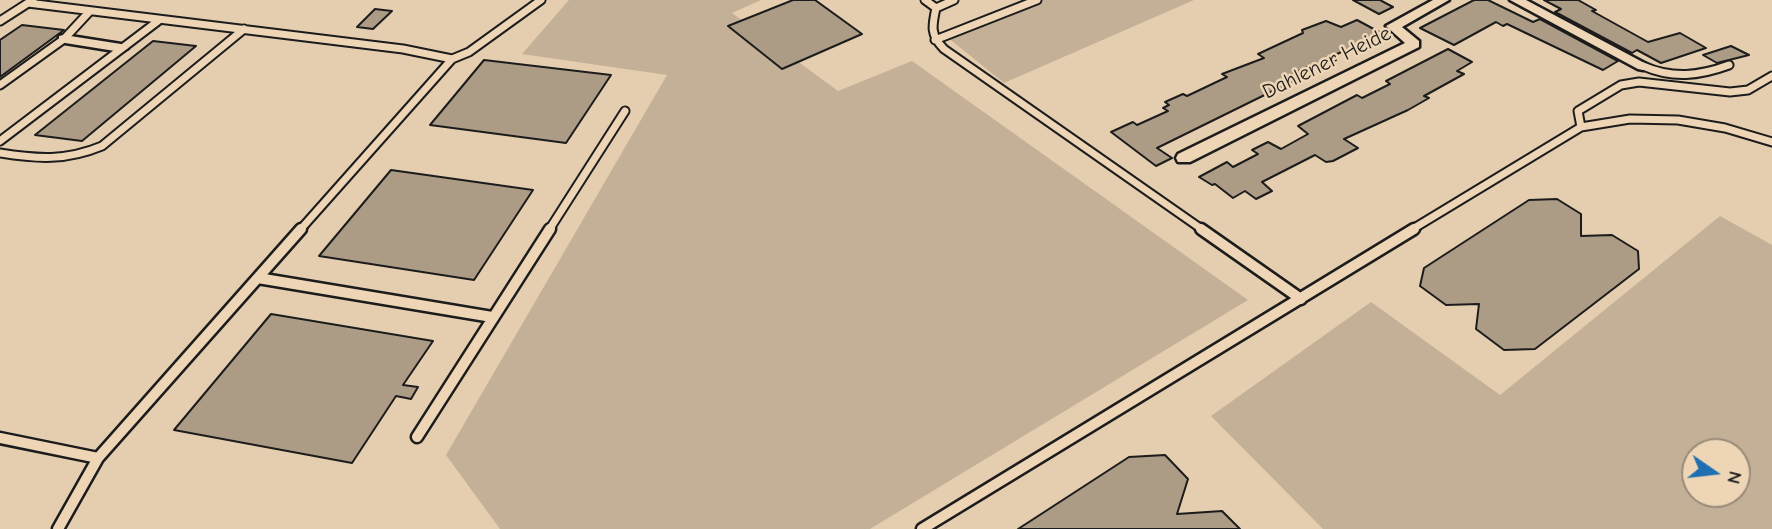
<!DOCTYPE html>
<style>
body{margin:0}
#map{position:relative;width:1772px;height:529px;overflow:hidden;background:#e5ceaf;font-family:"Comic Neue",sans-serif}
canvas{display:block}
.north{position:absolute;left:1681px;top:438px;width:70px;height:70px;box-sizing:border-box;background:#edd5b5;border:2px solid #998b78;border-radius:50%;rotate:104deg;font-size:19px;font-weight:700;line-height:28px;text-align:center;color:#1c1c1c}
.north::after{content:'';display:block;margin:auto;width:24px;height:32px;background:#1f6fb2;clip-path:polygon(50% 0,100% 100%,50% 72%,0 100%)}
</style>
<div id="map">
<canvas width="1772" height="529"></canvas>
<div class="north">N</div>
</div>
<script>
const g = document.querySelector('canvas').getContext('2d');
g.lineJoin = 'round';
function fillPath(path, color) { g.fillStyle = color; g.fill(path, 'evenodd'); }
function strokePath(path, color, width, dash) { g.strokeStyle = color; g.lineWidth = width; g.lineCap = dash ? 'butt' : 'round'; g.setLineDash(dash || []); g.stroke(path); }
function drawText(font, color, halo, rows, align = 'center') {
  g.font = font + ' "Comic Neue",sans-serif'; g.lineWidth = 5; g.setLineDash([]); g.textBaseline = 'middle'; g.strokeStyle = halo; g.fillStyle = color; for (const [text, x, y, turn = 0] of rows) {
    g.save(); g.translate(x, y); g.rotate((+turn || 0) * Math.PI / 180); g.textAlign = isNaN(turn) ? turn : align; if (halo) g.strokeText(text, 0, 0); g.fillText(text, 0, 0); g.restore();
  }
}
const green = new Path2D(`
 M 569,0 L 761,0 L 732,13 L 838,91 L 912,61 L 1248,300 L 870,529 L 500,529 L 446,455 L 667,75 L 522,54 Z
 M 1043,0 L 1194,0 L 1004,83 L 947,37 Z
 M 1720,216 L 1772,245 L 1772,529 L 1323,529 L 1211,416 L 1371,302 L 1500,395 ZM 1695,452 L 1737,452 L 1737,494 L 1695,494 Z`);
const building = new Path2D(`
 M 793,0 L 815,0 L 862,34 L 782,69 L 728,26 Z
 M 1353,0 L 1380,0 L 1393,7 L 1379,14 Z
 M 1474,0 L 1488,0 L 1533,22 L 1540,19 L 1618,61 L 1603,70 L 1507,24 L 1503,26 L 1496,22 L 1454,45 L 1420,28 Z
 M 1544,0 L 1578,0 L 1596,10 L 1592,11 L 1648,42 L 1680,33 L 1706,48 L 1661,63 L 1637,50 L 1632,53 L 1555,12 L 1561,9 Z
 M 375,9 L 392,11 L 373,29 L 357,27 Z
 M 1357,20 L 1383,34 L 1330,57 L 1336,60 L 1322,67 L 1316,63 L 1288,76 L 1293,81 L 1157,148 L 1172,158 L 1156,166 L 1111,132 L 1133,122 L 1137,125 L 1168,111 L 1163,108 L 1169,105 L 1165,102 L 1183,94 L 1187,96 L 1227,77 L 1222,74 L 1264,58 L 1258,54 L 1303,33 L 1302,30 L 1326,21 L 1341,27 Z
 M 22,25 L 64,30 L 0,77 L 0,40 Z
 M 153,41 L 196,46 L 82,141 L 35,135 Z
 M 1731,46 L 1749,55 L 1717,63 L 1703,55 Z
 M 1448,49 L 1472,62 L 1457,71 L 1464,74 L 1424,96 L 1429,98 L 1408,110 L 1344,139 L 1358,148 L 1333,161 L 1326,162 L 1315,155 L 1262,182 L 1272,191 L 1256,199 L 1245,191 L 1233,198 L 1215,184 L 1212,185 L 1199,177 L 1227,162 L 1233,167 L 1258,154 L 1252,150 L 1268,142 L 1281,149 L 1308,134 L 1298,126 L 1357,95 L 1362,98 L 1390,84 L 1386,81 Z
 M 484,60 L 611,75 L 566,143 L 430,125 Z
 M 391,170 L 533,190 L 474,280 L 319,256 Z
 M 1557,199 L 1581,214 L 1581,236 L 1612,235 L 1638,251 L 1639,269 L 1535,349 L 1504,350 L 1476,329 L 1479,304 L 1446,305 L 1420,286 L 1424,268 L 1529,200 Z
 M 271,314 L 433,341 L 403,385 L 418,387 L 411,399 L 396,396 L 352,463 L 174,430 Z
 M 1165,455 L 1188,479 L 1177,514 L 1222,511 L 1240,529 L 1018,529 L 1129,457 Z`);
const serviceFar1 = new Path2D(`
 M 33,0 L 28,3 L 403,49 L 452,59
 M 925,0 L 936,8
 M 954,0 L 936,8 C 932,26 930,35 944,49 L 1203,230
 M 0,21 L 28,3
 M 935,40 L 1037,0
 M 1643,66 C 1673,79 1699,76 1729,65
 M 0,85 L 64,39 L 90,11
 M 1581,127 L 1578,111 L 1621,85 L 1639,82 L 1730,92 L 1748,90 L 1772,76
 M 0,141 L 158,21
 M 0,153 C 37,159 66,161 102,146 L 244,29
 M 300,230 L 452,59 L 469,52 L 541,0
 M 549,230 L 625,111
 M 1411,230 L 1581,127 L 1630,119 L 1678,120 L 1725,128 L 1772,142`);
const service = new Path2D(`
 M 1201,229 L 1301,299
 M 258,278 L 492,317
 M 417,437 L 550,229
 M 0,438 L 98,458
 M 58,529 L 98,458 L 301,229
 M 922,529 L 1414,229`);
const minor = new Path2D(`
 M 1433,0 L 1449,0 L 1402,27 L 1419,41 L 1419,47 L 1190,162 L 1178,162 L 1176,158 L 1178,154 L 1405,43 L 1386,26 Z
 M 1510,0 L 1526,0 L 1650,66 L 1643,70 L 1638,69 Z
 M 64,35 L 121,44 L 128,48 L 121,52 L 59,42 L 59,36 Z`);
const streetNames = [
 ["Dahlener Heide",1327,63,-26]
];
fillPath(green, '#c3b096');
fillPath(building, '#ac9c86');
strokePath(building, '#1c1c1c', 2);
strokePath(serviceFar1, '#1c1c1c', 11);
strokePath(service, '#1c1c1c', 15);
strokePath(minor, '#1c1c1c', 5);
strokePath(serviceFar1, '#edd5b5', 7);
strokePath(service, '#edd5b5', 10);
fillPath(minor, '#edd5b5');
drawText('21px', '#1c1c1c', '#edd5b5', streetNames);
</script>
